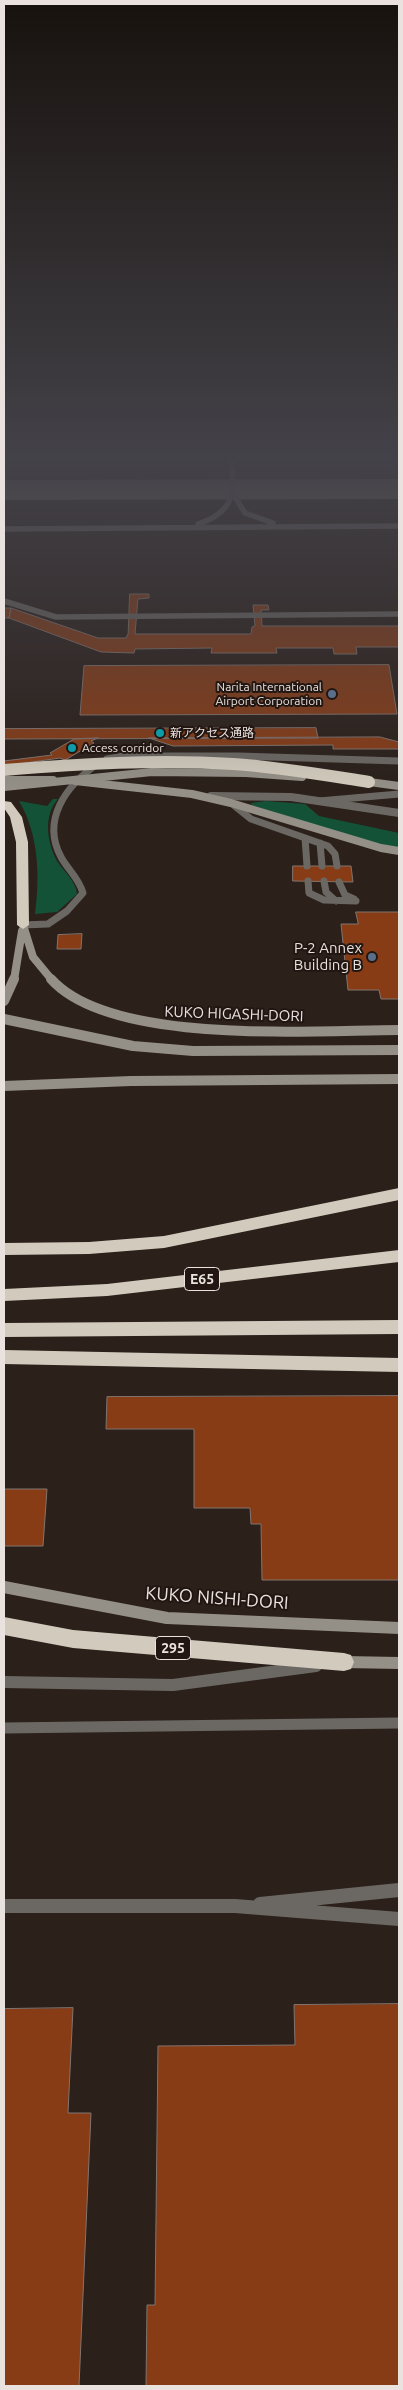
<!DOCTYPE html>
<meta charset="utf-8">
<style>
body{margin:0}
#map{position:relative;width:403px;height:2390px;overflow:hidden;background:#2b201a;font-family:Ubuntu,sans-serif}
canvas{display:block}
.frame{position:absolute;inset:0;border:5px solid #eae2df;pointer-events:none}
</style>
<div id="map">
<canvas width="403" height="2390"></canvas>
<div class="frame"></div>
</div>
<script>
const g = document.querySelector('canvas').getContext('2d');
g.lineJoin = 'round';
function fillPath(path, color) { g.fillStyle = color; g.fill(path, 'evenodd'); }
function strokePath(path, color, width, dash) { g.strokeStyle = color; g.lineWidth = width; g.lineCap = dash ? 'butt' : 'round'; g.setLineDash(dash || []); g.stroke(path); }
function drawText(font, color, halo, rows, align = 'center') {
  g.font = font + ' Ubuntu,"Noto Sans JP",sans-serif'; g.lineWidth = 4; g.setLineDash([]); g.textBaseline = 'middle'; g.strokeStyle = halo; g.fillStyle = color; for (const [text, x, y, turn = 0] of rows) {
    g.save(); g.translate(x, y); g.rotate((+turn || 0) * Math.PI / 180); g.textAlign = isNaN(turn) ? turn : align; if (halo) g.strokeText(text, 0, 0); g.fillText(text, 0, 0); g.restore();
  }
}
const green = new Path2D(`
 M 53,799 L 58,799 C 43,815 47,843 57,861 C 64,872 76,881 77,894 L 57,912 L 35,914 C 40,876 39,835 19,801 L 47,806 Z
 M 266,801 L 305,804 L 319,816 L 399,833 L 399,848 L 358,839 L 252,805 L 251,803 Z`);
const taxiway = new Path2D(`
 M 399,479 L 399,499 L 4,500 L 4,480 Z`);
const building = new Path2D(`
 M 130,594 L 149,594 L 149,598 L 138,599 L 135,634 L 251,634 L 252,627 L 255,626 L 253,605 L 268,605 L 269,610 L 261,610 L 262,626 L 399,626 L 399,647 L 356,647 L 357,654 L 334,654 L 333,648 L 276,648 L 277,653 L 211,653 L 212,648 L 135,649 L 134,653 L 101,652 L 9,618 L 11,608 L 98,638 L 126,638 L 128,634 Z
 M 4,608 L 11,608 L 9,618 L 4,618 Z
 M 389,665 L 397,714 L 80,715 L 84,666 Z
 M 316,728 L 318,738 L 4,739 L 4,729 Z
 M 380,737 L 399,742 L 399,749 L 333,749 L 333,745 L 173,746 L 149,738 Z
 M 98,738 L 91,741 L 94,743 L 65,760 L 60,758 L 4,766 L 4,761 L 52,755 L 50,753 L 74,739 Z
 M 293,866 L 351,866 L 353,882 L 293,881 Z
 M 356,912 L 399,912 L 399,999 L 381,999 L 379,990 L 348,990 L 341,924 L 358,924 Z
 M 82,934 L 81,949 L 57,949 L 58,935 Z
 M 399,1396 L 399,1580 L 262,1580 L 261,1524 L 251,1524 L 250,1508 L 194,1508 L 194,1429 L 106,1429 L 107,1397 Z
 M 4,1489 L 47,1489 L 43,1546 L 4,1546 Z
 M 399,2004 L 399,2386 L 146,2386 L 147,2305 L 155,2305 L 158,2046 L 295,2045 L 294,2005 Z
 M 73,2008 L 68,2113 L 91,2113 L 79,2386 L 4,2386 L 4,2009 Z`);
const laneFar2 = new Path2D(`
 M 233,494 L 245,513 L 273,523
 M 198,524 C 237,511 233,492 232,456
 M 4,529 L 399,526
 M 4,601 L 56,617 L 399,614`);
const laneFar1 = new Path2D(`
 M 107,759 L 124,756 L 239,756 L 399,761
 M 319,801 L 399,794
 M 231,803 L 251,819 L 328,846 L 335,854 L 337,866
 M 305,838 L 307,866
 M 320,843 L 322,866
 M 308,881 L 309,893 L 324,900 L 356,901
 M 324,881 L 326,892 L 336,901
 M 339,882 L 345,895 L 354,899
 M 23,925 L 48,924 L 67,911 L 83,893 C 79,878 68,870 61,857 C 41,820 66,786 96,765`);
const lane = new Path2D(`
 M 260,1904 L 399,1890
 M 4,1906 L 235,1906 L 399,1919`);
const streetFar1 = new Path2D(`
 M 211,796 L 291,797 L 399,813`);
const street = new Path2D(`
 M 4,1682 L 173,1685 L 316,1666`);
const secondaryFar2 = new Path2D(`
 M 4,780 L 53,780
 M 75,781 L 192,794 L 231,803 L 381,848 L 399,851
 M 369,782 L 399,786
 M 23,925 L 33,957 L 52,980
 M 14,980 L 22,931`);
const secondaryFar1 = new Path2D(`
 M 51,979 C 111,1046 313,1030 399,1030
 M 4,1001 L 14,979
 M 4,1019 L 133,1046 L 193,1051 L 399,1050
 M 4,1086 L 131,1081 L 399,1079`);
const secondary = new Path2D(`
 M 4,1587 L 167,1618 L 399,1628
 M 344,1662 L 399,1663`);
const highway = new Path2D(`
 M 4,801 L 11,802 L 22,817 L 28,842 L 29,925 L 23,929 L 17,925 L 16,842 L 10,817 L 4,808 Z
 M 399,1188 L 399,1200 L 164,1248 L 89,1254 L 4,1255 L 4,1243 L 89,1242 L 164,1236 Z
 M 399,1250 L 399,1262 L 107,1296 L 4,1301 L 4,1289 L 107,1284 Z
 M 399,1320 L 399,1334 L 4,1337 L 4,1323 Z
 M 4,1350 L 399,1358 L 399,1372 L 4,1364 Z
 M 4,1617 L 73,1630 L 344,1653 L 351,1655 L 354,1662 L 351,1669 L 344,1671 L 73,1648 L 4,1635 Z`);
const laneBridge = new Path2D(`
 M 4,1728 L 399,1723`);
const secondaryBridge = new Path2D(`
 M 4,787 L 152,772 L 246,773 L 302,777`);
const highwayBridge = new Path2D(`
 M 4,770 C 80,764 156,759 233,764 C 279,767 324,775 369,782`);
const markers = [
 [332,694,5,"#5c6f8a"],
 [160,733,5,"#0f9aa8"],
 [72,748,5,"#0f9aa8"],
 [372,957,5,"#5c6f8a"]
];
const farPoinames = [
 ["Narita International",322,687,"right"],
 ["Airport Corporation",322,701,"right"],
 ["新アクセス通路",170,733],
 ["Access corridor",82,748]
];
const shields = [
 [202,1279,35],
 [173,1648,35]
];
const shieldNames = [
 ["E65",202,1279],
 ["295",173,1648]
];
const poiNames = [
 ["P-2 Annex",362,948],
 ["Building B",362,965]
];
const streetNames = [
 ["KUKO HIGASHI-DORI",234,1014,2]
];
const nearStreetnames = [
 ["KUKO NISHI-DORI",217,1598,4]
];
fillPath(green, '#135237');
fillPath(taxiway, '#766c68');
fillPath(building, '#873c16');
strokePath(building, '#83746e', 1);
strokePath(laneFar2, '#6b6863', 5.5);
strokePath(laneFar1, '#6b6863', 7);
strokePath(lane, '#6b6863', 14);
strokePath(streetFar1, '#6b6863', 8);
strokePath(street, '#6b6863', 12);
strokePath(secondaryFar2, '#949087', 8);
strokePath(secondaryFar1, '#949087', 10);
strokePath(secondary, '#949087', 12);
fillPath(highway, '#d2cbbd');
strokePath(laneBridge, '#6b6863', 11);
strokePath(secondaryBridge, '#949087', 8);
strokePath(highwayBridge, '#d2cbbd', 12);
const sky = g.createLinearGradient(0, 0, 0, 791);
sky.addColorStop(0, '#18120e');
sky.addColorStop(0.58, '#444249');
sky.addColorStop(1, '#44424900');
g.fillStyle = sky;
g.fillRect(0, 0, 403, 791);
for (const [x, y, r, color] of markers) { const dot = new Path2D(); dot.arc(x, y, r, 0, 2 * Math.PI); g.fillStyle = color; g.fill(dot); strokePath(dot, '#211611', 2); }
drawText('12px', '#eae2df', '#211611', farPoinames, 'left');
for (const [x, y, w] of shields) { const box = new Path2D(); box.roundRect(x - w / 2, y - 11.5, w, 23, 4); g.fillStyle = '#211611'; g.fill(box); strokePath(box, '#eae2df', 1); }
drawText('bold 14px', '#eae2df', null, shieldNames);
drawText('15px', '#eae2df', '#211611', poiNames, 'right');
drawText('15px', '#eae2df', '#211611', streetNames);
drawText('18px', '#eae2df', '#211611', nearStreetnames);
</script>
